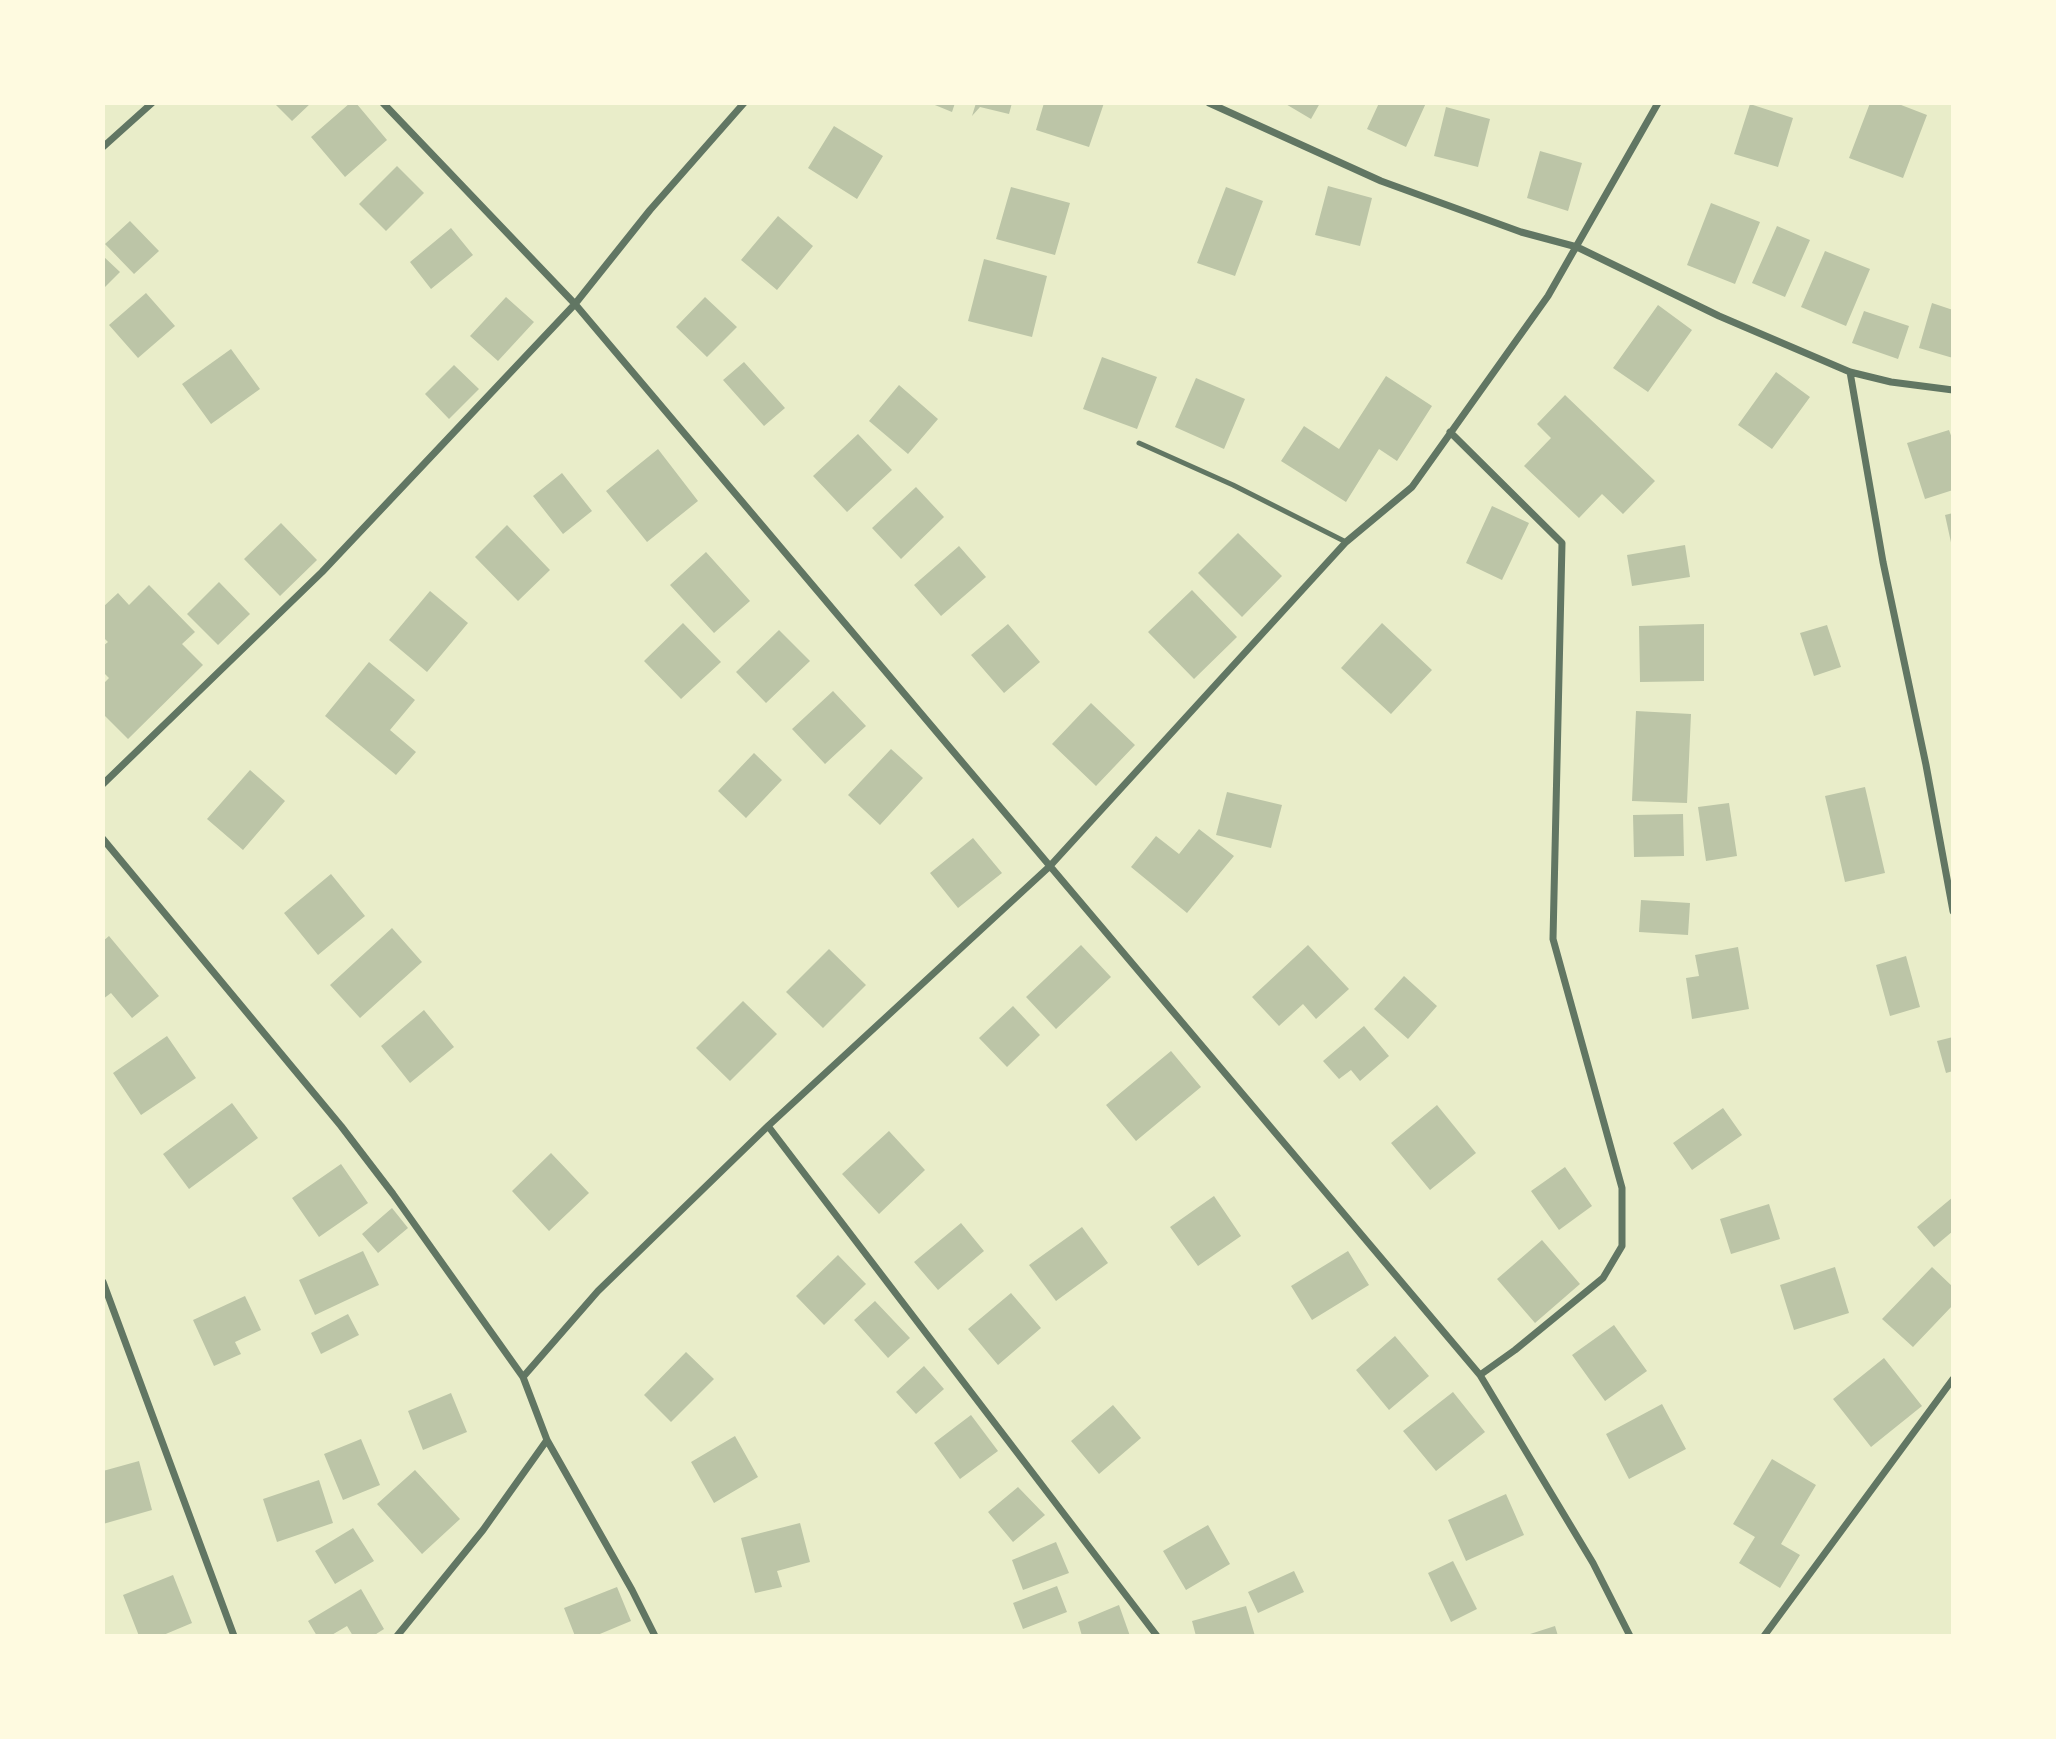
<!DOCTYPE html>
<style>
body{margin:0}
#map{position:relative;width:2056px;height:1739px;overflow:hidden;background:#e9edc9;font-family:"Alegreya Sans",sans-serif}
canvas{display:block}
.frame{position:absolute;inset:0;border:105px solid #fefae0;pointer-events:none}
</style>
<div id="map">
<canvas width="2056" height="1739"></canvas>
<div class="frame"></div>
</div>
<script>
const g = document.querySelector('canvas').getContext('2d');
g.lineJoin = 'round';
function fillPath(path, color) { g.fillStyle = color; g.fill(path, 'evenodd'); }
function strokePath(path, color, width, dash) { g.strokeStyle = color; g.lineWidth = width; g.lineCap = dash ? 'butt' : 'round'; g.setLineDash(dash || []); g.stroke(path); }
const building = new Path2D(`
 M 274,103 L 311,103 L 292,121 Z
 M 350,103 L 356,103 L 387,140 L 345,177 L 311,137 Z
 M 930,103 L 955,103 L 952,112 Z
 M 976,103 L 1012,103 L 1009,114 L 980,107 L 972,116 Z
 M 1044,103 L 1104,103 L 1089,147 L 1036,130 Z
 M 1284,103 L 1320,103 L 1311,119 Z
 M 1379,103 L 1426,103 L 1406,147 L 1367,129 Z
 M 1870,103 L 1896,103 L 1927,115 L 1903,178 L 1849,158 Z
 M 1750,104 L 1793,118 L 1778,167 L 1734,154 Z
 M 1446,107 L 1490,119 L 1478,167 L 1434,156 Z
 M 834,126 L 883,156 L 857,199 L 808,168 Z
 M 1540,151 L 1582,163 L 1568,211 L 1527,198 Z
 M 397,166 L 424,193 L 386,231 L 359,204 Z
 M 1328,186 L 1372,198 L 1360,246 L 1315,235 Z
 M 1011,187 L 1070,203 L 1055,255 L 996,239 Z
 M 1226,187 L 1263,201 L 1235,276 L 1197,263 Z
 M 1711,203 L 1760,222 L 1735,284 L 1687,265 Z
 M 778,216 L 813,246 L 777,290 L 741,260 Z
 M 130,221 L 159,251 L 134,274 L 105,244 Z
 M 1777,226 L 1810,240 L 1785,297 L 1752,283 Z
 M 451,228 L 473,255 L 431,289 L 410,262 Z
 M 1825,251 L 1870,269 L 1846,326 L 1801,307 Z
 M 103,256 L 120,272 L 103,289 Z
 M 984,259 L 1047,276 L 1032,337 L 968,321 Z
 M 146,293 L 175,326 L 138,358 L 109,325 Z
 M 506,297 L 534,322 L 498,361 L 470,336 Z
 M 705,297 L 737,327 L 707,357 L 676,327 Z
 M 1932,303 L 1953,310 L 1953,358 L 1919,348 Z
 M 1658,305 L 1692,330 L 1648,392 L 1613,368 Z
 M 1864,311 L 1909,326 L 1898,359 L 1852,343 Z
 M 231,349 L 260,389 L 211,424 L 182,384 Z
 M 1102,357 L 1157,377 L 1137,429 L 1083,409 Z
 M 744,362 L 785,408 L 764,426 L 723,380 Z
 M 454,365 L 479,389 L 449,419 L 425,394 Z
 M 1776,372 L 1810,397 L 1772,449 L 1738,425 Z
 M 1386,376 L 1432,406 L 1397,461 L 1379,449 L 1346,502 L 1281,461 L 1304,426 L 1339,449 Z
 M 1196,378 L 1245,399 L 1224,449 L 1175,427 Z
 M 899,385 L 938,419 L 908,454 L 869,421 Z
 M 1565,395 L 1655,481 L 1623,514 L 1602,494 L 1579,518 L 1524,466 L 1551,438 L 1537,424 Z
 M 1949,430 L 1953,441 L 1953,490 L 1925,499 L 1907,443 Z
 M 858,434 L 892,470 L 847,512 L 813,476 Z
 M 658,449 L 698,501 L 647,542 L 606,491 Z
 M 562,473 L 592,511 L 563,534 L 533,496 Z
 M 916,487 L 944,517 L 901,559 L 872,528 Z
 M 1492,506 L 1529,523 L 1502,580 L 1466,563 Z
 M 1953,513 L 1953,547 L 1952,547 L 1945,515 Z
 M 281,523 L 317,560 L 280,596 L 244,559 Z
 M 507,525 L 550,570 L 518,601 L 475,557 Z
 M 1238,533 L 1282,576 L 1242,617 L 1198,573 Z
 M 1685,545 L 1690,577 L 1632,586 L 1627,555 Z
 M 959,546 L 986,577 L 941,616 L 914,585 Z
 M 706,552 L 750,601 L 714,633 L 670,585 Z
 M 219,582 L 250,614 L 218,645 L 187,614 Z
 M 149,585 L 195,632 L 182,644 L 203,665 L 128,739 L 103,714 L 103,684 L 109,678 L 103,672 L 103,646 L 108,642 L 103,637 L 103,607 L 118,593 L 129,605 Z
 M 1192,590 L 1237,637 L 1194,679 L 1148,632 Z
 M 430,591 L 468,623 L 427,672 L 389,640 Z
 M 683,623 L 721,662 L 681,699 L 644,661 Z
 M 1382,623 L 1432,670 L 1391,714 L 1341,668 Z
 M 1008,624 L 1040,662 L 1004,693 L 971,655 Z
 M 1704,624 L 1704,681 L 1640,682 L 1639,626 Z
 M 1827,625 L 1841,667 L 1814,676 L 1800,633 Z
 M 779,630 L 810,661 L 766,703 L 736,672 Z
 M 369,662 L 415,700 L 390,730 L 416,752 L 396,775 L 325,716 Z
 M 833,691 L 866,726 L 825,764 L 792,729 Z
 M 1091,703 L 1135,745 L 1096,786 L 1052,744 Z
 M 1636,711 L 1691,714 L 1687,803 L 1632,801 Z
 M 891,749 L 923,778 L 880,825 L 848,795 Z
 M 754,753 L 782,780 L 746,818 L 718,791 Z
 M 250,770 L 285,801 L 243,850 L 207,819 Z
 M 1865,787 L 1885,873 L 1845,882 L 1825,796 Z
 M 1227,792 L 1282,805 L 1271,848 L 1216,835 Z
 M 1729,803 L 1737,856 L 1706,861 L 1698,807 Z
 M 1683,814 L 1684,856 L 1634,857 L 1633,815 Z
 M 1199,829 L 1234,856 L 1187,913 L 1131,867 L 1156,836 L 1179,854 Z
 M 973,838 L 1002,873 L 958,908 L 930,873 Z
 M 331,874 L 365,916 L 318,955 L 284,913 Z
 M 1641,900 L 1690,903 L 1688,935 L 1639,932 Z
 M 392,928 L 422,962 L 360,1018 L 330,985 Z
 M 109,936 L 159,996 L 132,1018 L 111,993 L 103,999 L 103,941 Z
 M 1081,945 L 1111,977 L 1056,1029 L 1026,997 Z
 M 1308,945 L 1349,989 L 1316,1019 L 1303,1004 L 1279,1026 L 1252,997 Z
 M 1738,947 L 1749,1009 L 1692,1019 L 1686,978 L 1699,976 L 1695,955 Z
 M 829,949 L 866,985 L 823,1028 L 786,992 Z
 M 1906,956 L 1920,1007 L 1890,1016 L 1876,965 Z
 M 1404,976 L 1437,1006 L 1408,1039 L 1374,1009 Z
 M 743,1001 L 777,1034 L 730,1081 L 696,1048 Z
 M 1013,1006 L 1040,1035 L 1007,1067 L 979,1038 Z
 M 424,1010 L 454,1047 L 410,1083 L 381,1046 Z
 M 1364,1026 L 1389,1056 L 1360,1081 L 1351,1070 L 1339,1079 L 1323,1061 Z
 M 167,1036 L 196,1078 L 141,1115 L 113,1073 Z
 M 1953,1037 L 1953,1071 L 1946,1073 L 1937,1041 Z
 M 1171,1051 L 1201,1087 L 1136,1141 L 1106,1105 Z
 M 232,1103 L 258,1138 L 189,1189 L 163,1154 Z
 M 1437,1105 L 1476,1153 L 1430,1190 L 1391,1143 Z
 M 1723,1108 L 1742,1135 L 1692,1170 L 1673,1143 Z
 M 889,1131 L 925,1170 L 879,1214 L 842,1174 Z
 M 551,1153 L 589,1193 L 549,1231 L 512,1191 Z
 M 341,1164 L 368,1203 L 319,1237 L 292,1198 Z
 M 1565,1167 L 1592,1206 L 1559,1230 L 1531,1191 Z
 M 1214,1196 L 1241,1236 L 1198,1266 L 1170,1227 Z
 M 1953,1197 L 1953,1231 L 1934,1247 L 1917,1227 Z
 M 1769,1204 L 1780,1239 L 1731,1254 L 1720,1219 Z
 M 392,1208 L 408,1228 L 378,1253 L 362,1234 Z
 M 961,1223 L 984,1251 L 938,1290 L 914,1262 Z
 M 1082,1227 L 1108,1263 L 1056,1301 L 1029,1265 Z
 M 1542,1240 L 1580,1284 L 1535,1323 L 1497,1279 Z
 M 363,1251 L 379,1285 L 315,1315 L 299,1280 Z
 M 1348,1251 L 1369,1285 L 1312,1320 L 1291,1286 Z
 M 838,1255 L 866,1284 L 824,1325 L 796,1296 Z
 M 1835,1267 L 1849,1313 L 1794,1330 L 1780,1285 Z
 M 1932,1267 L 1953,1287 L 1953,1305 L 1913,1347 L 1882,1319 Z
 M 1011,1293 L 1041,1328 L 998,1365 L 968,1329 Z
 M 245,1296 L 261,1330 L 235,1342 L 241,1354 L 214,1366 L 193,1320 Z
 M 875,1301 L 910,1338 L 888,1358 L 854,1320 Z
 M 348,1314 L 359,1335 L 321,1354 L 311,1333 Z
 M 1614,1325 L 1647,1371 L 1605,1401 L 1572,1355 Z
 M 1395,1336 L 1429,1376 L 1389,1410 L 1356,1370 Z
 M 686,1352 L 714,1379 L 671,1422 L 644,1395 Z
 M 1884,1358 L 1922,1406 L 1871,1447 L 1833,1399 Z
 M 924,1366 L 944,1389 L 916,1414 L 896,1392 Z
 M 1453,1392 L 1485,1432 L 1436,1471 L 1403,1431 Z
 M 451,1393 L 467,1432 L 423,1450 L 408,1411 Z
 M 1662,1404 L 1686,1449 L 1629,1479 L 1606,1434 Z
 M 1113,1405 L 1141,1438 L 1099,1474 L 1071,1441 Z
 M 971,1415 L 998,1451 L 960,1479 L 934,1443 Z
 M 735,1436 L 758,1477 L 714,1503 L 691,1462 Z
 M 361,1439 L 380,1485 L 343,1500 L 324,1454 Z
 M 1772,1459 L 1816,1485 L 1781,1544 L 1800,1555 L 1780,1588 L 1739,1563 L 1755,1537 L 1733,1524 Z
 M 139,1461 L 152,1510 L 103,1524 L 103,1471 Z
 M 415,1470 L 460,1519 L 422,1554 L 377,1504 Z
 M 319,1480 L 333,1523 L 277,1542 L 263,1499 Z
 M 1018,1487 L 1045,1515 L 1013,1542 L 988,1512 Z
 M 1506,1494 L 1524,1535 L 1466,1561 L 1448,1520 Z
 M 800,1523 L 810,1562 L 777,1571 L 782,1587 L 755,1593 L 741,1538 Z
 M 1208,1525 L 1230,1564 L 1186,1590 L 1163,1551 Z
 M 353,1528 L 374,1561 L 335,1584 L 315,1551 Z
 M 1056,1542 L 1069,1573 L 1023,1590 L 1012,1560 Z
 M 1453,1561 L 1477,1609 L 1451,1622 L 1428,1573 Z
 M 1294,1571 L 1304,1592 L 1258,1613 L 1248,1592 Z
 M 173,1575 L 192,1623 L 161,1636 L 139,1636 L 123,1595 Z
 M 1057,1586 L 1067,1612 L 1023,1629 L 1013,1603 Z
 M 617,1587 L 631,1621 L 595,1636 L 575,1636 L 564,1608 Z
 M 361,1589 L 384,1629 L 373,1636 L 353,1636 L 347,1626 L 330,1636 L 317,1636 L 308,1621 Z
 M 1119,1605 L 1130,1636 L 1082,1636 L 1078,1622 Z
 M 1246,1606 L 1255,1636 L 1196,1636 L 1192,1621 Z
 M 1555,1626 L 1558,1636 L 1527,1636 L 1527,1635 Z`);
const service = new Path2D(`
 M 1139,443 L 1233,485 L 1346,542`);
const minor = new Path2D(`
 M 383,103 L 575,304 L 1480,1375 L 1593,1563 L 1630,1636
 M 1209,103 L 1381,181 L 1521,232 L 1577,247 L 1719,316 L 1850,372 L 1891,382 L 1953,390
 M 103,147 L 152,103
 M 1850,372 L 1883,562 L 1926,765 L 1953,911
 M 1450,432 L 1562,543 L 1553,939 L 1622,1188 L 1622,1246 L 1603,1278 L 1515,1350 L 1480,1375
 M 103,784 L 322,572 L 575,304 L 650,210 L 744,103
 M 103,839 L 341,1126 L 393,1194 L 523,1377 L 547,1440 L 632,1590 L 655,1636
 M 768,1126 L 1157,1636
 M 103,1282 L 234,1636
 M 523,1377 L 598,1291 L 768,1126 L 1050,866 L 1346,542 L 1412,487 L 1548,296 L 1658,103
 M 397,1636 L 483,1530 L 547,1440
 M 1764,1636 L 1953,1379`);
fillPath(building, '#bcc5a7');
strokePath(service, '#617663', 5);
strokePath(minor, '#617663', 7);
</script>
